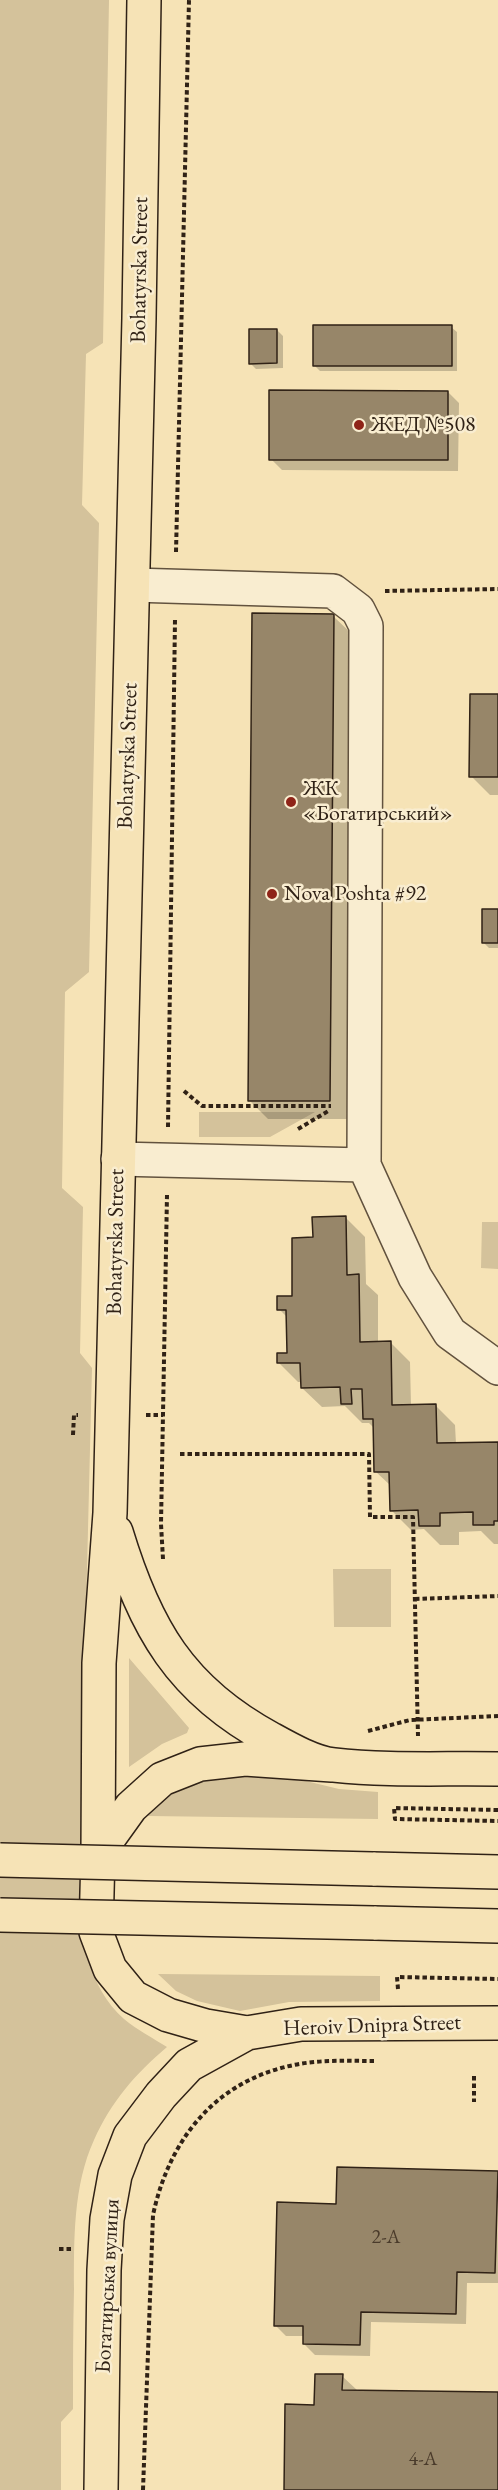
<!DOCTYPE html>
<meta charset="utf-8">
<style>
body{margin:0}
canvas{display:block;background:#f6e3b6}
</style>
<canvas width="498" height="2490"></canvas>
<script>
const g = document.querySelector('canvas').getContext('2d');
g.lineJoin = 'round';
function fillPath(path, color) { g.fillStyle = color; g.fill(path, 'evenodd'); }
function strokePath(path, color, width, dash) { g.strokeStyle = color; g.lineWidth = width; g.lineCap = dash ? 'butt' : 'round'; g.setLineDash(dash || []); g.stroke(path); }
function drawText(font, color, halo, rows, align = 'center') {
  g.font = font + ' "EB Garamond",serif'; g.lineWidth = 5; g.setLineDash([]); g.textBaseline = 'middle'; g.strokeStyle = halo; g.fillStyle = color; for (const [text, x, y, turn = 0] of rows) {
    g.save(); g.translate(x, y); g.rotate((+turn || 0) * Math.PI / 180); g.textAlign = isNaN(turn) ? turn : align; if (halo) g.strokeText(text, 0, 0); g.fillText(text, 0, 0); g.restore();
  }
}
const green = new Path2D(`
 M 0,0 L 109,0 L 103,343 L 86,354 L 82,505 L 99,523 L 89,972 L 65,992 L 62,1188 L 83,1207 L 80,1353 L 92,1368 L 79,1892 C 81,1937 88,1987 124,2019 C 137,2030 153,2038 167,2047 C 136,2073 111,2102 94,2140 C 73,2186 74,2240 74,2289 C 73,2329 73,2369 73,2409 L 61,2422 L 61,2490 L 0,2490 Z
 M 199,1112 L 315,1112 L 270,1137 L 199,1137 Z
 M 482,1222 L 498,1222 L 498,1269 L 481,1268 Z
 M 333,1569 L 391,1569 L 391,1627 L 334,1627 Z
 M 129,1658 L 189,1728 L 187,1733 L 162,1744 L 129,1767 Z
 M 215,1772 L 281,1775 L 339,1789 L 378,1792 L 378,1819 L 148,1816 C 167,1788 185,1784 215,1772 Z
 M 158,1974 L 380,1976 L 380,2001 L 289,2002 L 240,2011 L 197,2001 L 176,1991 Z`);
const shadow = new Path2D(`
 M 451,327 L 457,332 L 457,371 L 320,371 L 315,366 Z
 M 277,330 L 283,336 L 283,368 L 256,369 L 250,363 Z
 M 448,392 L 459,403 L 458,471 L 282,470 L 271,459 Z
 M 333,616 L 352,634 L 348,1119 L 268,1119 L 249,1100 Z
 M 498,696 L 498,795 L 490,795 L 471,776 Z
 M 498,911 L 498,948 L 489,948 L 484,943 Z
 M 346,1218 L 365,1237 L 366,1284 L 378,1295 L 378,1343 L 391,1343 L 410,1362 L 411,1406 L 436,1406 L 455,1425 L 456,1444 L 498,1444 L 498,1544 L 494,1544 L 481,1531 L 459,1532 L 459,1545 L 440,1545 L 424,1529 L 411,1530 L 391,1510 L 391,1486 L 375,1471 L 374,1428 L 369,1423 L 362,1423 L 345,1406 L 322,1407 L 302,1388 L 302,1382 L 298,1382 L 279,1363 L 289,1354 L 288,1318 L 279,1309 L 294,1297 L 314,1239 Z
 M 497,2173 L 498,2283 L 467,2283 L 466,2324 L 371,2322 L 370,2356 L 315,2355 L 304,2344 L 305,2336 L 286,2336 L 275,2325 L 338,2205 Z
 M 342,2376 L 357,2390 L 498,2393 L 498,2490 L 285,2490 L 316,2406 Z`);
const building = new Path2D(`
 M 313,325 L 452,325 L 452,366 L 313,366 Z
 M 249,329 L 277,329 L 277,363 L 249,364 Z
 M 269,390 L 448,391 L 448,460 L 269,460 Z
 M 252,613 L 334,614 L 330,1101 L 248,1101 Z
 M 470,694 L 498,694 L 498,777 L 469,777 Z
 M 482,909 L 498,909 L 498,943 L 482,943 Z
 M 346,1216 L 347,1275 L 359,1274 L 360,1342 L 391,1341 L 392,1405 L 436,1404 L 437,1443 L 498,1442 L 498,1521 L 494,1521 L 494,1525 L 473,1525 L 473,1512 L 440,1513 L 440,1526 L 419,1526 L 418,1510 L 390,1511 L 389,1472 L 374,1472 L 373,1419 L 363,1419 L 362,1389 L 351,1389 L 352,1404 L 341,1404 L 340,1387 L 301,1388 L 300,1363 L 277,1363 L 277,1353 L 287,1353 L 286,1310 L 277,1310 L 277,1296 L 292,1296 L 292,1238 L 313,1237 L 312,1217 Z
 M 337,2167 L 498,2171 L 495,2273 L 457,2272 L 456,2314 L 361,2312 L 360,2345 L 303,2344 L 303,2326 L 274,2326 L 277,2202 L 336,2204 Z
 M 315,2374 L 343,2374 L 342,2390 L 498,2392 L 498,2490 L 284,2490 L 285,2404 L 314,2405 Z`);
const path = new Path2D(`
 M 176,552 L 189,0
 M 385,591 L 498,589
 M 184,1091 L 202,1106 L 331,1106
 M 168,1127 L 175,619
 M 298,1129 L 330,1110
 M 146,1415 L 163,1415
 M 73,1435 L 74,1415 L 78,1415
 M 180,1454 L 369,1454 L 370,1517 L 413,1517 L 418,1736
 M 163,1559 L 161,1524 L 167,1195
 M 415,1599 L 498,1596
 M 368,1731 L 410,1720 L 498,1716
 M 498,1810 L 394,1808 L 395,1819 L 498,1821
 M 398,1989 L 397,1977 L 498,1979
 M 474,2076 L 474,2102
 M 59,2249 L 71,2249
 M 143,2490 L 153,2215 C 171,2131 225,2071 314,2062 C 334,2060 354,2061 374,2061`);
const minor = new Path2D(`
 M 118,1159 L 364,1165 L 366,626 L 358,610 L 333,591 L 133,585
 M 364,1165 L 415,1277 L 450,1333 L 498,1368`);
const major = new Path2D(`
 M 116,1532 C 145,1628 180,1690 271,1739 C 289,1749 314,1763 334,1765 C 386,1771 445,1768 498,1769
 M 332,1765 L 245,1759 L 200,1764 L 162,1779 L 131,1807 L 98,1853 L 96,1932 L 110,1969 L 133,1997 L 168,2015 L 206,2026 L 247,2033 L 301,2024 L 498,2023
 M 98,1853 L 99,1663 L 110,1513 L 139,318 L 144,0
 M 373,1869 L 498,1872
 M 374,1923 L 498,1926
 M 101,2490 L 104,2270 L 107,2219 L 115,2175 L 130,2136 L 161,2095 L 189,2065 L 247,2033`);
const majorBridge = new Path2D(`
 M 0,1860 L 373,1869
 M 0,1915 L 374,1923`);
const markers = [
 [359,425,6,"#8f2418"],
 [291,802,6,"#8f2418"],
 [272,894,6,"#8f2418"]
];
const numberNames = [
 ["2-А",386,2238],
 ["4-А",423,2460]
];
const streetNames = [
 ["Bohatyrska Street",140,270,-89],
 ["Bohatyrska Street",128,756,-88],
 ["Bohatyrska Street",116,1242,-89],
 ["Heroiv Dnipra Street",372,2026,-2],
 ["Богатирська вулиця",108,2286,-87]
];
const poiNames = [
 ["ЖЕД №508",371,425],
 ["ЖК",303,789],
 ["«Богатирський»",303,814],
 ["Nova Poshta #92",284,894]
];
fillPath(green, '#d4c29b');
fillPath(shadow, '#0003');
fillPath(building, '#978669');
strokePath(building, '#302216', 1.5);
strokePath(minor, '#62523e', 36);
strokePath(major, '#302216', 36);
strokePath(path, '#302216', 4, [4.5, 3]);
strokePath(minor, '#f9edd0', 33);
strokePath(major, '#f6e3b6', 33);
strokePath(majorBridge, '#302216', 36, []);
strokePath(majorBridge, '#f6e3b6', 33);
for (const [x, y, r, color] of markers) { const dot = new Path2D(); dot.arc(x, y, r, 0, 2 * Math.PI); g.fillStyle = color; g.fill(dot); strokePath(dot, '#f9edd0', 2); }
drawText('20px', '#4a3b2b', null, numberNames);
drawText('22px', '#302216', '#f9edd0', streetNames);
drawText('22px', '#302216', '#f9edd0', poiNames, 'left');
</script>
